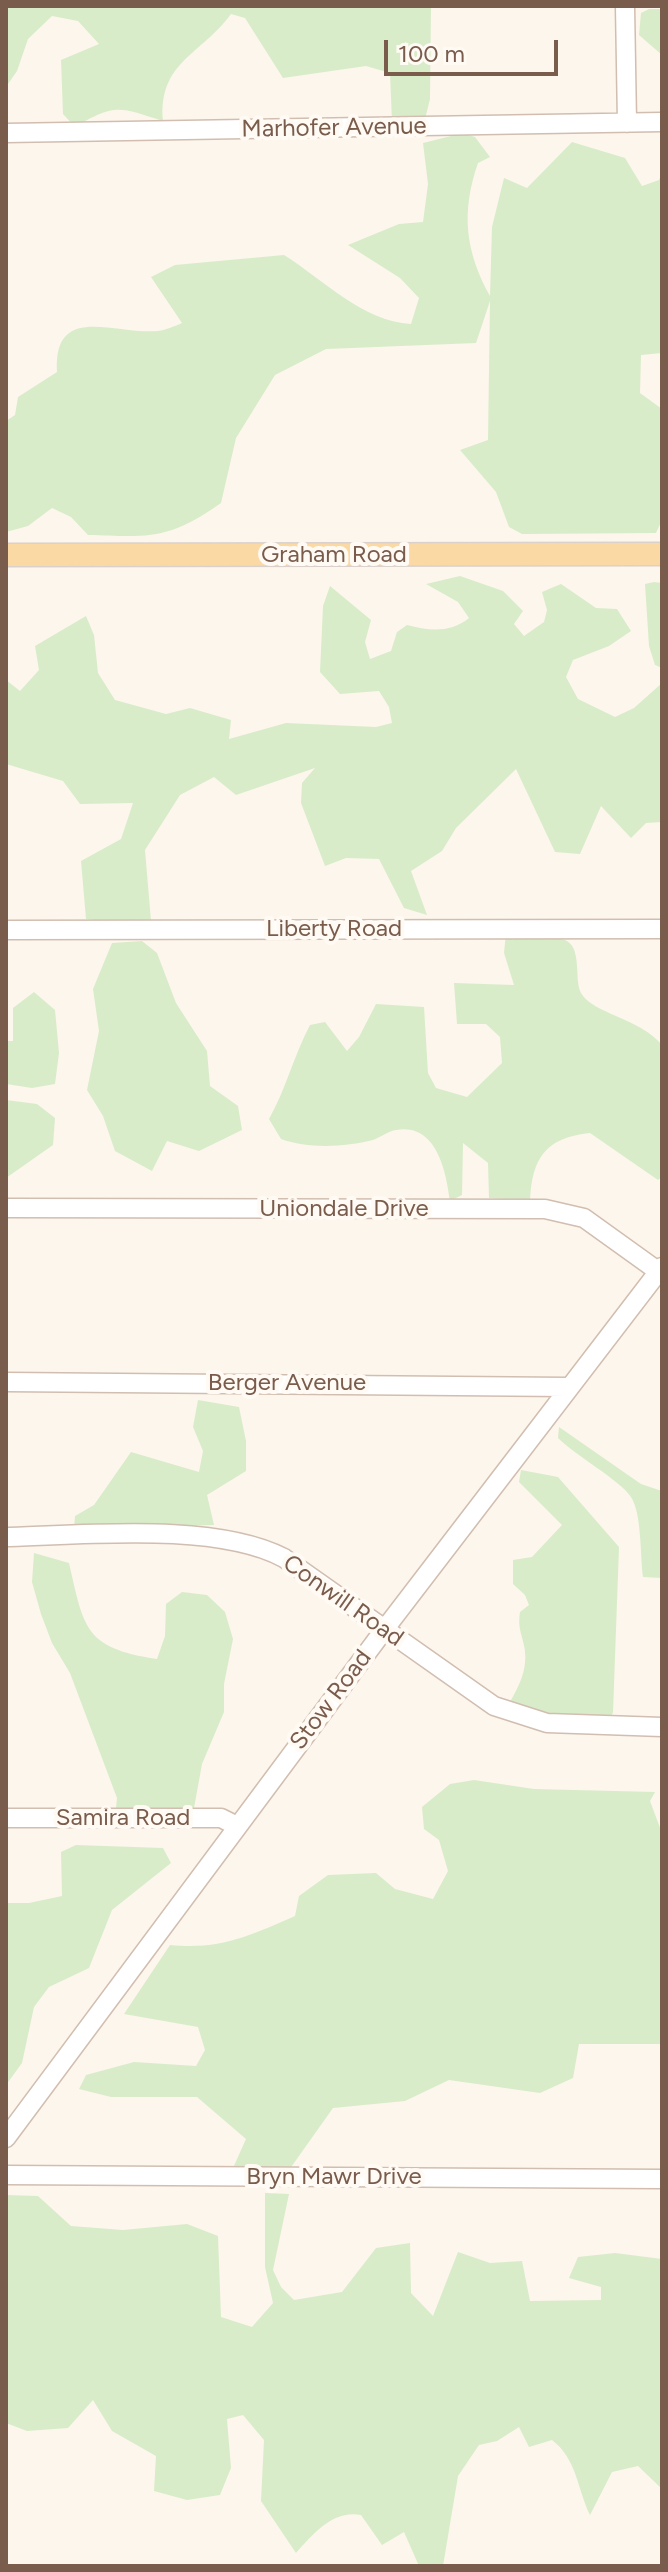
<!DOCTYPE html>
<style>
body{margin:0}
#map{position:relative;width:668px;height:2572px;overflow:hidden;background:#fdf6ec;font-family:Figtree,sans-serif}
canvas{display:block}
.frame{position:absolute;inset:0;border:8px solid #7a5c4d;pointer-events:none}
.scale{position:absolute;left:384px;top:40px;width:174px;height:36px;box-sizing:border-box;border:4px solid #7a5c4d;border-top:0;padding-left:10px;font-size:24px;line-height:28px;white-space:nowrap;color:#7a5c4d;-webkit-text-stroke:6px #fffaf3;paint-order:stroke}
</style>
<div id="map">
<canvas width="668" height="2572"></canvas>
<div class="frame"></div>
<div class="scale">100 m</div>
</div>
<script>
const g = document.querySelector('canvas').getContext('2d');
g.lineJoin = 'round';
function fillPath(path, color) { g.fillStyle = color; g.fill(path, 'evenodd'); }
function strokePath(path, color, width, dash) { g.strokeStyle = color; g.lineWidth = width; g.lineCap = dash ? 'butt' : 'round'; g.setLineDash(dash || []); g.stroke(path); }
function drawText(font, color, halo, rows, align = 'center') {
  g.font = font + ' Figtree,sans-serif'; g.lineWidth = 8; g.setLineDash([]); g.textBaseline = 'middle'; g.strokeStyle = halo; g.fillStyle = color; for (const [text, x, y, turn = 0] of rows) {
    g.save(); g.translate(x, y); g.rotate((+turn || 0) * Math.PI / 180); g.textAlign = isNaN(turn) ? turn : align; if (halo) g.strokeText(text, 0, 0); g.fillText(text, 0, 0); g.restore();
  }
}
const green = new Path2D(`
 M 6,6 L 431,6 L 430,99 L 424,123 L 392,122 L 390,73 L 366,66 L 283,78 L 245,18 L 231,14 C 201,55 158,62 163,121 C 119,107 116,103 75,127 L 63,114 L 61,60 L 99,44 L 78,21 L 52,16 L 28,39 L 17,71 L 6,87 Z
 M 649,9 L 662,9 L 662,55 L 639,35 L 641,13 Z
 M 463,133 L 475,137 L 490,157 L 478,163 C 461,212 465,251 490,296 L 492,227 L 504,178 L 527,188 L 572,142 L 625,158 L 642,186 L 659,180 L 662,172 L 662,353 L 641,355 L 640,393 L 662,409 L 662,520 L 656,533 L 522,534 L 509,527 L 496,492 L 460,450 L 488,440 L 490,301 L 476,343 L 326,349 L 275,375 L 236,438 L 221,503 C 168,540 151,537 88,535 L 71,517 L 52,508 L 28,526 L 6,532 L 6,421 L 15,415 L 18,397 L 57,372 C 53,302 115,335 158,331 C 166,330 175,326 182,323 L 151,277 L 175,265 L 284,255 C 324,280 362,321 411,324 L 419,298 L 400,278 L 348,245 L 399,224 L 423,222 L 428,184 L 423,143 Z
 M 460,576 L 503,591 L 523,611 L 514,624 L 524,636 L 544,622 L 547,610 L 542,592 L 561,584 L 596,608 L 617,609 L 631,631 L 609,646 L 573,660 L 566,677 L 578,699 L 615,717 L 634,708 L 662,683 L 662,822 L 646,823 L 631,838 L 601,806 L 580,854 L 555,852 L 516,769 L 456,828 L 442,851 L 411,871 L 427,915 L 404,908 L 379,859 L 346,858 L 325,866 L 301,803 L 302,783 L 315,768 L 236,795 L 214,777 L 180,795 L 145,850 L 151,921 L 134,925 L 86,919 L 81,861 L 121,839 L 133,803 L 80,804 L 63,781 L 6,764 L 6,680 L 20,691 L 39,670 L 35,646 L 86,616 L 94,635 L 98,673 L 115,700 L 166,714 L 190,708 L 231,720 L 229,739 L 286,723 L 376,727 L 392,723 L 389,707 L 379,691 L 340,694 L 320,672 L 323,606 L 330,586 L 371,620 L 365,642 L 370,659 L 391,651 L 397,632 L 407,625 C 429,631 451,633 469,618 L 458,602 L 426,584 Z
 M 654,582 L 662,583 L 662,668 L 655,665 L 649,646 L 645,584 Z
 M 506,933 C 521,937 557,935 567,941 C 582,950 574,980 581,993 C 593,1014 640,1018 662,1045 L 662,1177 L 658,1180 L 590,1133 C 546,1138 532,1157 530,1201 L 489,1198 L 488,1163 L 463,1143 L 462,1195 L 450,1201 C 446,1172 437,1123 396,1130 C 389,1131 381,1137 373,1140 C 345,1147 308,1149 281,1139 L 269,1119 C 286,1089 294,1055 310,1025 L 325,1022 L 347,1051 L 359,1037 L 376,1004 L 424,1007 L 428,1073 L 436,1088 L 467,1097 L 502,1063 L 500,1037 L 486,1024 L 457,1024 L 454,983 L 514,985 L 504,953 Z
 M 142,941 L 157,953 L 176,1003 L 207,1051 L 210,1086 L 238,1106 L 242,1130 L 199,1151 L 167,1141 L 152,1171 L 115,1151 L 103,1116 L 87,1090 L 99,1031 L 93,989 L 112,943 Z
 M 34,992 L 55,1010 L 59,1053 L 55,1084 L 32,1088 L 6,1084 L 6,1041 L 13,1041 L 13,1008 Z
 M 6,1100 L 37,1104 L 55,1118 L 53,1145 L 6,1178 Z
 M 198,1400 L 239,1407 L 246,1441 L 246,1471 L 207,1495 L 214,1525 L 74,1529 L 75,1516 L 94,1505 L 131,1452 L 199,1472 L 203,1451 L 193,1427 Z
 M 559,1427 L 641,1484 L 662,1491 L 662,1578 L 643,1577 C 640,1555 642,1514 631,1497 C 621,1481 575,1455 558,1438 Z
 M 521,1470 L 558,1477 L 619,1547 L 613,1712 L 609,1722 L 558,1721 L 510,1702 C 519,1686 527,1671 525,1651 C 523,1636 517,1629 520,1612 L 529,1605 L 525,1595 L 513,1584 L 513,1560 L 532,1557 L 562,1525 L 519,1482 Z
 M 34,1553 L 69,1563 C 84,1628 84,1648 157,1659 L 165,1636 L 166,1604 L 182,1592 L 207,1595 L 225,1612 L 233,1639 L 224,1684 L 224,1712 L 202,1764 L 194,1808 L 116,1808 L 117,1798 L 70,1673 L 52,1643 L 41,1614 L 32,1582 Z
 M 474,1780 L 534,1789 L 655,1792 L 650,1801 L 662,1833 L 662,2044 L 579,2044 L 573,2078 L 540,2093 L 449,2080 L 405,2101 L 333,2108 L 289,2170 L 233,2168 L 246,2139 L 197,2097 L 111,2097 L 79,2089 L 86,2075 L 134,2062 L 196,2066 L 205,2050 L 198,2027 L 124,2014 L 170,1945 C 221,1950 249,1936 295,1916 L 299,1896 L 328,1875 L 376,1873 L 395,1889 L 433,1899 L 448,1871 L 439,1840 L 424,1829 L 422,1807 L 450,1784 Z
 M 76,1845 L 163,1848 L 171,1863 L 112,1910 L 89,1968 L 49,1987 L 34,2007 L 22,2063 L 6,2085 L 6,1903 L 29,1903 L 62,1896 L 61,1852 Z
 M 265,2193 L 289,2194 L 273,2270 L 281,2287 L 294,2300 L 342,2292 L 376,2248 L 410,2243 L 411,2293 L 433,2316 L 458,2252 L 490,2263 L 522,2261 L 530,2301 L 601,2300 L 601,2287 L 569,2278 L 578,2257 L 615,2253 L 662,2259 L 662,2489 L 638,2466 L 612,2472 L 590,2515 C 577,2488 577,2459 552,2440 L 529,2447 L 519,2427 L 497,2441 L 479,2445 L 458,2476 L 443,2566 L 419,2566 L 404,2532 L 382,2545 L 361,2515 C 333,2510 314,2533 296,2553 L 261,2501 L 264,2440 L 243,2415 L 227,2419 L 231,2468 L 220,2495 L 187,2500 L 154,2491 L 156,2456 L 112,2431 L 93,2400 L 68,2428 L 27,2431 L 6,2423 L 6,2195 L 38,2196 L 71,2226 L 123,2230 L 187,2224 L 218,2236 L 221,2317 L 252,2327 L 273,2303 L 265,2267 Z`);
const minor = new Path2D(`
 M 625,6 L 627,123
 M 6,133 L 662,122
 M 6,930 L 662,929
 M 6,1208 L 545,1209 L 584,1218 L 662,1274
 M 6,1382 L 567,1387
 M 6,1537 C 85,1535 216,1522 284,1558 L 494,1706 L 547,1723 L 662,1727
 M 6,1818 L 221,1818 L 237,1826
 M 6,2138 L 384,1630 L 662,1267
 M 6,2175 L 662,2179`);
const major = new Path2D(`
 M 6,555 L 662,554`);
const streetNames = [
 ["Marhofer Avenue",334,128,-1],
 ["Graham Road",334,555],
 ["Liberty Road",334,929],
 ["Uniondale Drive",344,1209],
 ["Berger Avenue",287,1383],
 ["Conwill Road",343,1601,35],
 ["Stow Road",331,1700,-53],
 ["Samira Road",123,1818],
 ["Bryn Mawr Drive",334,2177]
];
fillPath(green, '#d8ecc9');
strokePath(minor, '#d1beb0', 21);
strokePath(major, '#dad1cd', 25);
strokePath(minor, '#fff', 18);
strokePath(major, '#fbd9a5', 22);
drawText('24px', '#7a5c4d', '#fffaf3', streetNames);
</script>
